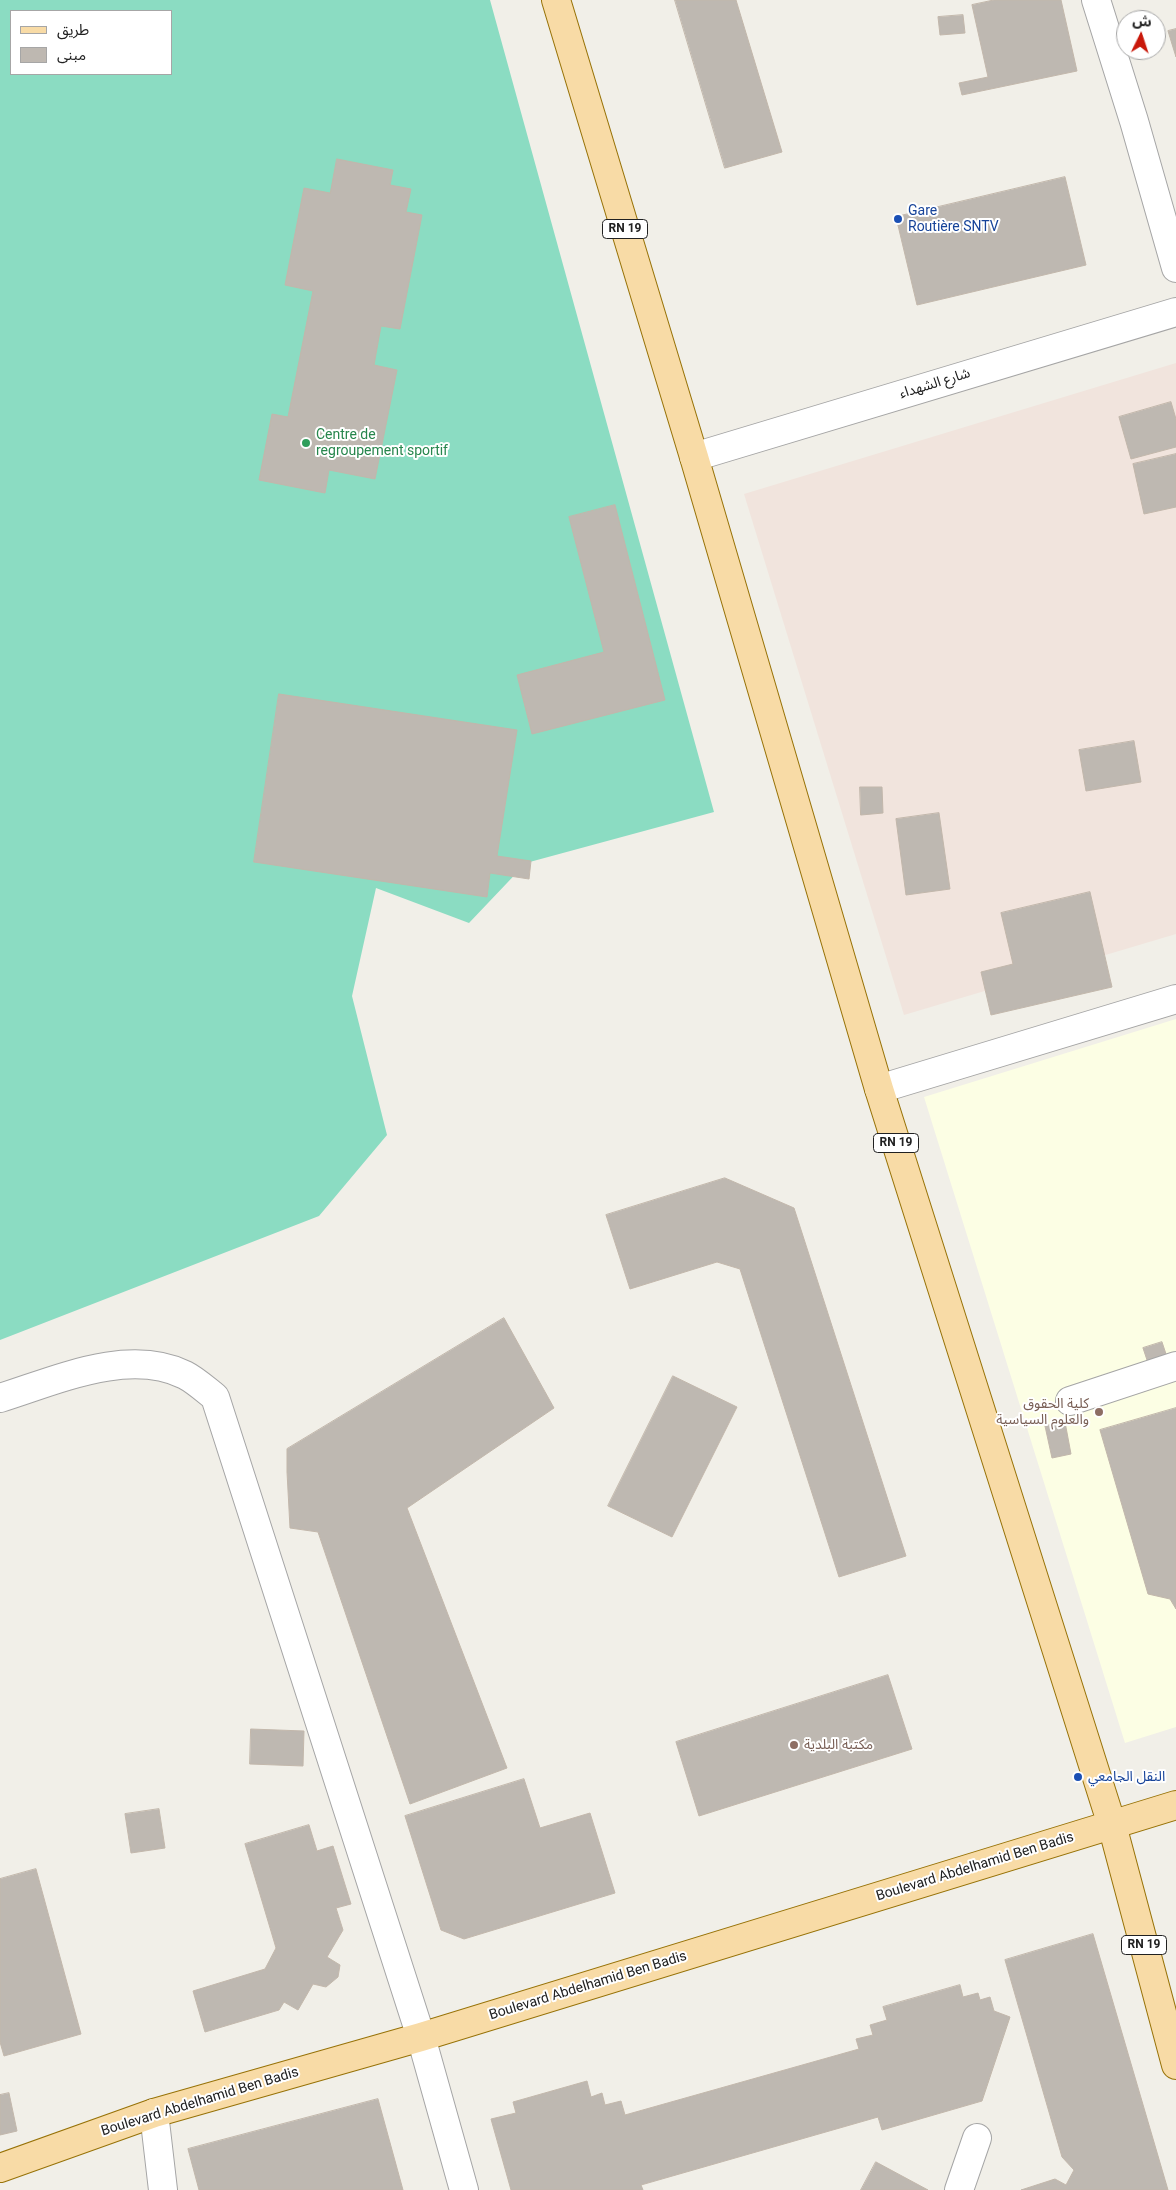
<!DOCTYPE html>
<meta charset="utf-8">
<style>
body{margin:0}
#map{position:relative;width:1176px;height:2190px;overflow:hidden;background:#f1efe8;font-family:Roboto,"Noto Sans Arabic",sans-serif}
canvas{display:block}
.legend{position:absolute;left:10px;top:10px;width:162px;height:65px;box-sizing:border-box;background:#fff;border:1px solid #a6a6a6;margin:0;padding:6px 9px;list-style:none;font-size:15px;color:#212121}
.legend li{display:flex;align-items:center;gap:10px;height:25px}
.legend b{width:25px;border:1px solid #a6a6a6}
.north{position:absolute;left:1116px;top:10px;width:50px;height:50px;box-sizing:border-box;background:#fff;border:1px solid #a6a6a6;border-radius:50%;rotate:4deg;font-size:14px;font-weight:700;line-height:20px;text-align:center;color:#212121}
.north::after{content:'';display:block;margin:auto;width:18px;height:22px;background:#c9180a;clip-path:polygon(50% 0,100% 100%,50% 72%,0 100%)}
</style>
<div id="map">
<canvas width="1176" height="2190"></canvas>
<ul class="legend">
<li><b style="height:6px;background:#f8dba6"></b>طريق</li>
<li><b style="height:14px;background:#beb8b1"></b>مبنى</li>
</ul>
<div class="north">ش</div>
</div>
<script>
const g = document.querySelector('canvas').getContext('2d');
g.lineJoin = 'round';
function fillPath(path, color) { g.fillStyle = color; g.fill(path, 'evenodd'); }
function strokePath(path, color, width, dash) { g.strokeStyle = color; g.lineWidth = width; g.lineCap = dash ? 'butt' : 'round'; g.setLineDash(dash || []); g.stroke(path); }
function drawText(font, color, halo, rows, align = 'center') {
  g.font = font + ' Roboto,"Noto Sans Arabic",sans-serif'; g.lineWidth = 4; g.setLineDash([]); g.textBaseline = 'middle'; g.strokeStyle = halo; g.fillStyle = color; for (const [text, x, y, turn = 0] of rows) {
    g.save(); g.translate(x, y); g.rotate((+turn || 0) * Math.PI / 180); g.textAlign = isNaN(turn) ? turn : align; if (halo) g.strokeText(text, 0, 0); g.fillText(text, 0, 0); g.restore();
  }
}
const education = new Path2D(`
 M 1176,1019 L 1176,1727 L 1125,1743 L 924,1097 Z`);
const military = new Path2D(`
 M 1176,363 L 1176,934 L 904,1015 L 744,494 Z`);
const pitch = new Path2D(`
 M 0,0 L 490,0 L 714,812 L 526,863 L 469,923 L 376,888 L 352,996 L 387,1135 L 319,1216 L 0,1340 ZM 11,11 L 171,11 L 171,74 L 11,74 Z`);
const building = new Path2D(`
 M 675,0 L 736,0 L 782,152 L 725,168 Z
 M 994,0 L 1061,0 L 1077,71 L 962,95 L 959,83 L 988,77 L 972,5 Z
 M 963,15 L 965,33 L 940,35 L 938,17 Z
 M 1176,29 L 1176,57 L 1168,31 Z
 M 337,159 L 393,170 L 390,185 L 411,189 L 406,212 L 422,215 L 400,329 L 381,326 L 374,365 L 397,370 L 375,479 L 329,470 L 325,493 L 259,480 L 272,414 L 288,417 L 313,291 L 285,285 L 304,188 L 330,193 Z
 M 1065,177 L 1086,265 L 917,305 L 896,217 Z
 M 1171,402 L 1176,419 L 1176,447 L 1131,459 L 1119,417 Z
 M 1176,454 L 1176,507 L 1144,514 L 1133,464 Z
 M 615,505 L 665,700 L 532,734 L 517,675 L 604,652 L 569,517 Z
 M 279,694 L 517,730 L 497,856 L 531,861 L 529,879 L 490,873 L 487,897 L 254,862 Z
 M 1134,741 L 1141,782 L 1086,791 L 1079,750 Z
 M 860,787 L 882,787 L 883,813 L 861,815 Z
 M 939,813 L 950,889 L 906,895 L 896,819 Z
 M 1090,892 L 1112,987 L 991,1015 L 981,972 L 1013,964 L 1001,913 Z
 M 725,1178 L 794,1208 L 906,1556 L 839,1577 L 740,1269 L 717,1262 L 630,1289 L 606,1215 Z
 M 504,1318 L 554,1408 L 407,1508 L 507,1768 L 410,1804 L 318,1532 L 290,1528 L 287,1472 L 287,1449 Z
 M 1162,1342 L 1168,1360 L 1149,1366 L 1143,1348 Z
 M 673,1376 L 737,1407 L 672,1537 L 608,1506 Z
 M 1176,1408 L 1176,1609 L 1170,1599 L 1148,1594 L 1100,1430 Z
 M 1065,1422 L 1071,1454 L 1052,1458 L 1045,1426 Z
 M 888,1675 L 912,1749 L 699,1816 L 676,1742 Z
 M 251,1729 L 304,1731 L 303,1766 L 250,1764 Z
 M 524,1779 L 540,1828 L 590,1813 L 615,1893 L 464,1939 L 441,1930 L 405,1816 Z
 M 159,1809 L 165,1848 L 131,1853 L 125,1814 Z
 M 309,1825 L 317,1851 L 333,1846 L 351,1904 L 336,1908 L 343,1930 L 327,1957 L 340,1965 L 338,1977 L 326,1987 L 313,1984 L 298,2010 L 284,2002 L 279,2010 L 205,2032 L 193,1991 L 265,1969 L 276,1948 L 245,1844 Z
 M 36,1869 L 81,2034 L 4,2056 L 0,2042 L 0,1879 Z
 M 1093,1934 L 1168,2190 L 1021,2190 L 1055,2179 L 1066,2185 L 1074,2170 L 1062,2157 L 1005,1960 Z
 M 960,1985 L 963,1997 L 978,1993 L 980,2000 L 990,1997 L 994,2011 L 1010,2017 L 982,2101 L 882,2130 L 878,2117 L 641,2185 L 643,2190 L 511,2190 L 491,2119 L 516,2113 L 513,2102 L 587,2081 L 591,2097 L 602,2093 L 605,2105 L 621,2101 L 625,2115 L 859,2049 L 856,2039 L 873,2035 L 870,2025 L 887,2020 L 883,2007 Z
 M 9,2093 L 17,2131 L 0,2135 L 0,2095 Z
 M 378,2099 L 403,2190 L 199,2190 L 188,2149 Z
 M 876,2162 L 928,2190 L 861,2190 Z`);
const minor = new Path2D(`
 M 1096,0 L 1134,121 L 1176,268
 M 694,457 L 1176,312
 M 879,1089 L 1176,999
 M 0,1398 C 55,1381 128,1347 185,1375 C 195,1380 206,1390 215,1397 L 421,2037 L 464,2190
 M 1070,1401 L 1176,1366
 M 154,2113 L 163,2190
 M 959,2190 L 977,2138`);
const major = new Path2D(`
 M 556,0 L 694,457 L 879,1089 L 1112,1825 L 1176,2065
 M 0,2168 L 154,2113 L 421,2037 L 1176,1805`);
const markers = [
 [898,219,5,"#1a4fb4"],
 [306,443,5,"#2e9e5b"],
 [1099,1412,5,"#8d6e63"],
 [794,1745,5,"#8d6e63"],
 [1078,1777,5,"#1a4fb4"]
];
const shields = [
 [625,229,45],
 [896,1143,45],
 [1144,1945,45]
];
const shieldNames = [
 ["RN 19",625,229],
 ["RN 19",896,1143],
 ["RN 19",1144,1945]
];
const transitNames = [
 ["Gare",908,211],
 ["Routière SNTV",908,227],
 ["النقل الجامعي",1088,1777]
];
const streetNames = [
 ["شارع الشهداء",935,384,-17],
 ["Boulevard Abdelhamid Ben Badis",975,1867,-17],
 ["Boulevard Abdelhamid Ben Badis",588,1986,-17],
 ["Boulevard Abdelhamid Ben Badis",200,2102,-17]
];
const leisureNames = [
 ["Centre de",316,435],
 ["regroupement sportif",316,451]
];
const educationNames = [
 ["كلية الحقوق",1089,1404],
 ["والعلوم السياسية",1089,1420],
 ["مكتبة البلدية",804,1745,"left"]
];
fillPath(education, '#fcfee4');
fillPath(military, '#f1e4dd');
fillPath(pitch, '#8bdcc2');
fillPath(building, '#beb8b1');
strokePath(building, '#c2b7ab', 1);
strokePath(minor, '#a5a5a5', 30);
strokePath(major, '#977207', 30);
strokePath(minor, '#fff', 28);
strokePath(major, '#f8dba6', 28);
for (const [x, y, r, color] of markers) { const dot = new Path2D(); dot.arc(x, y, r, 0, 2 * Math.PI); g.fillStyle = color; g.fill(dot); strokePath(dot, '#fff', 2); }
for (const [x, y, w] of shields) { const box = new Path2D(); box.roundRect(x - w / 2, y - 9.5, w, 19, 4); g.fillStyle = '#fff'; g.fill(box); strokePath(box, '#212121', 1); }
drawText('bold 12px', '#212121', null, shieldNames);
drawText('14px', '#164399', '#fff', transitNames, 'left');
drawText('14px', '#212121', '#fff', streetNames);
drawText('14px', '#27864d', '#fff', leisureNames, 'left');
drawText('14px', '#785e54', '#fff', educationNames, 'right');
</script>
